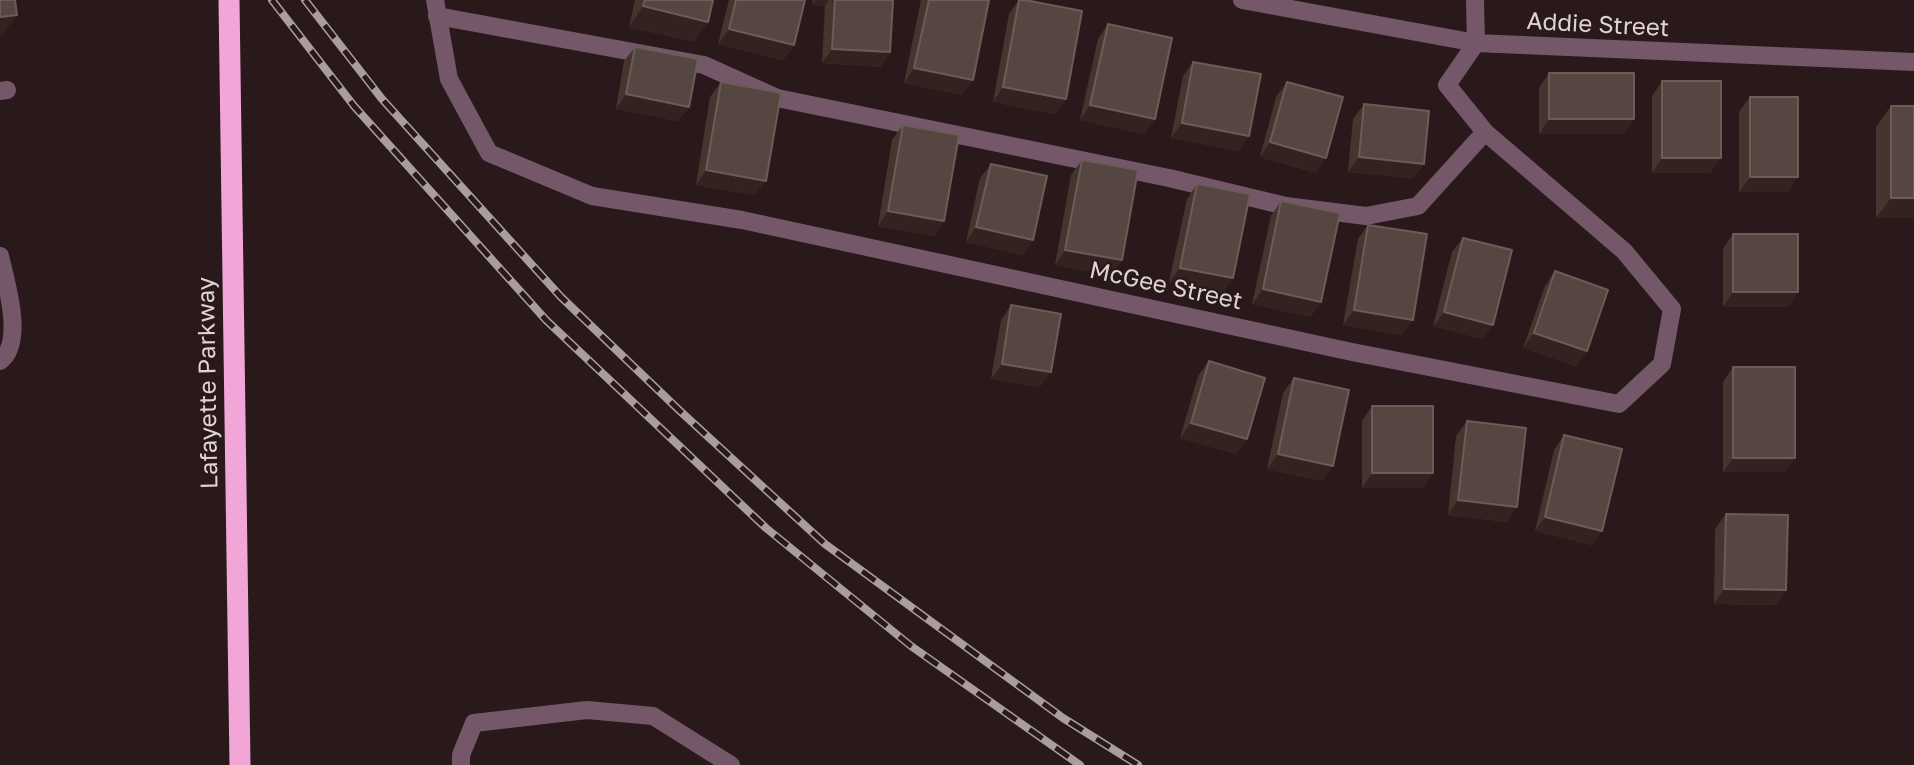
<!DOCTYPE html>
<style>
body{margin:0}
canvas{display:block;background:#29191b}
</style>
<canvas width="1914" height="765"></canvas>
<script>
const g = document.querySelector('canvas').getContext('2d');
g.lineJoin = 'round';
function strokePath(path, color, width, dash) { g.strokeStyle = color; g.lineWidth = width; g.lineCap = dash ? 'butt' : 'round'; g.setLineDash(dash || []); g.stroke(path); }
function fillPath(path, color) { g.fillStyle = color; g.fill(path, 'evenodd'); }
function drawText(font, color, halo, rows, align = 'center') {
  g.font = font + ' "Golos Text",sans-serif'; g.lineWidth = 5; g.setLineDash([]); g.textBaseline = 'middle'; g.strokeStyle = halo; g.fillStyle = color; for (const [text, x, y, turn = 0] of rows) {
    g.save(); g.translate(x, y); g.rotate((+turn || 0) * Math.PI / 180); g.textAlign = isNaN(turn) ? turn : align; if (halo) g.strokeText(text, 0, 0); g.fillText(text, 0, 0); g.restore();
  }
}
const lane = new Path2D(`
 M 437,16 L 704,65 L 777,98 L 1169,178 L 1286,206 L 1366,216 L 1418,206 L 1485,132
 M 0,256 C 6,282 25,343 0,361
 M 461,765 L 461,755 L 474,723 L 587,710 L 653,716 L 731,765`);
const street = new Path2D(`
 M 435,0 L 449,79 L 489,153 L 592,196 L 742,220 L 1352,352 L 1619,404 L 1662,364 L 1672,309 L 1624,251 L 1485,132 L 1447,85 L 1476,43 L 1475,0
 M 1242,0 L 1476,43 L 1914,62
 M 0,91 L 7,90`);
const highway = new Path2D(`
 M 229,0 L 240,765`);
const rail = new Path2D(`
 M 272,0 L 354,106 L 546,320 L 766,528 L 911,646 L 1080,765
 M 305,0 L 382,99 L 561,297 L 680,411 L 825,544 L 1063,718 L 1138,765`);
const wall = new Path2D(`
 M 635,0 L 713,0 L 708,22 L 694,42 L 629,27 Z
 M 729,0 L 805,0 L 794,45 L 783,60 L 718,44 Z
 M 813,0 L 893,0 L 890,52 L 880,67 L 822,63 L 825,6 L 812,5 Z
 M 921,0 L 989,0 L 962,95 L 904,83 Z
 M 1019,0 L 1025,0 L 1066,99 L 1055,114 L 993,102 L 1009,14 Z
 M 1108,24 L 1155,119 L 1144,134 L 1080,120 L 1098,39 Z
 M 635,47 L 689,107 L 678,121 L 616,109 L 624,61 Z
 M 1193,62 L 1239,151 L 1171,138 L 1183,76 Z
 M 1549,73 L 1624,134 L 1539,134 L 1539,88 Z
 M 1662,81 L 1710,173 L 1652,173 L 1652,96 Z
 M 721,82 L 755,195 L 696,185 L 710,97 Z
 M 1287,82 L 1316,173 L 1260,157 L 1276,97 Z
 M 1750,97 L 1788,192 L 1739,192 L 1739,112 Z
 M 1364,104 L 1424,164 L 1413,178 L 1348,172 L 1353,119 Z
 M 1891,106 L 1914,218 L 1876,218 L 1876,127 Z
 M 903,125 L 944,221 L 934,236 L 878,226 L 892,140 Z
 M 1082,160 L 1122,260 L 1112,275 L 1055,265 L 1071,175 Z
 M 991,164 L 1033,240 L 1023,255 L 966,242 L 980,178 Z
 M 1197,184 L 1233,278 L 1222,293 L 1169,282 L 1187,199 Z
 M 1281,201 L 1321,302 L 1310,317 L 1252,304 L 1271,216 Z
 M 1368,225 L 1402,335 L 1343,325 L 1358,239 Z
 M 1733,234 L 1788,307 L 1723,307 L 1723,249 Z
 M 1463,238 L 1483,339 L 1433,326 L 1452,252 Z
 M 1555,271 L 1587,351 L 1576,366 L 1523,348 L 1545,286 Z
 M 1011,305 L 1040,387 L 991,379 L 1001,320 Z
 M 1209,361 L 1236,454 L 1180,438 L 1198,376 Z
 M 1733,367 L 1785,472 L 1723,472 L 1723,382 Z
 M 1294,378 L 1322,481 L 1267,469 L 1283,393 Z
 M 1372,406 L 1423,488 L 1362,488 L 1362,421 Z
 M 1467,421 L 1507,522 L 1448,515 L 1456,436 Z
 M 1564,435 L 1592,545 L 1535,531 L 1554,450 Z
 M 1726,514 L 1786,590 L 1776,605 L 1714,604 L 1715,529 Z`);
const shadedWall = new Path2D(`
 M 816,0 L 829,0 L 825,6 L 812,5 Z
 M 643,6 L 708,22 L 694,42 L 629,27 Z
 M 17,15 L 2,36 L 0,36 L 0,17 Z
 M 729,29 L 794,45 L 783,60 L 718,44 Z
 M 832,49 L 890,52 L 880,67 L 822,63 Z
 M 914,68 L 973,80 L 962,95 L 904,83 Z
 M 1003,87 L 1066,99 L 1055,114 L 993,102 Z
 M 626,94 L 689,107 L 678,121 L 616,109 Z
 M 1090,105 L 1155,119 L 1144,134 L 1080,120 Z
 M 1549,119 L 1634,119 L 1624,134 L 1539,134 Z
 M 1182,123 L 1249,136 L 1239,151 L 1171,138 Z
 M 1270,142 L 1326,158 L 1316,173 L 1260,157 Z
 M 1359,157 L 1424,164 L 1413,178 L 1348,172 Z
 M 1662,158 L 1721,158 L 1710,173 L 1652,173 Z
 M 706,170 L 766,181 L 755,195 L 696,185 Z
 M 1750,177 L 1798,177 L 1788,192 L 1739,192 Z
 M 1891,198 L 1914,198 L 1914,218 L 1876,218 Z
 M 888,211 L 944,221 L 934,236 L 878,226 Z
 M 976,227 L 1033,240 L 1023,255 L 966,242 Z
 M 1065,250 L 1122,260 L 1112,275 L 1055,265 Z
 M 1180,268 L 1233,278 L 1222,293 L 1169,282 Z
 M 1263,289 L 1321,302 L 1310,317 L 1252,304 Z
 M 1733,292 L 1798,292 L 1788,307 L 1723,307 Z
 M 1354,310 L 1413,320 L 1402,335 L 1343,325 Z
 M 1444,312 L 1493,325 L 1483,339 L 1433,326 Z
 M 1534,333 L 1587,351 L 1576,366 L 1523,348 Z
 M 1002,364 L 1051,372 L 1040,387 L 991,379 Z
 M 1191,423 L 1247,439 L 1236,454 L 1180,438 Z
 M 1278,454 L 1333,466 L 1322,481 L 1267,469 Z
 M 1733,458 L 1795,458 L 1785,472 L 1723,472 Z
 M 1372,473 L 1433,473 L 1423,488 L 1362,488 Z
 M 1458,500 L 1517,507 L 1507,522 L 1448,515 Z
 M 1545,517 L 1602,531 L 1592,545 L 1535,531 Z
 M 1724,589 L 1786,590 L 1776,605 L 1714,604 Z`);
const building = new Path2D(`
 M 0,0 L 15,0 L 17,15 L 0,17 Z
 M 645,0 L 713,0 L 708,22 L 643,6 Z
 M 736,0 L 805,0 L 794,45 L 729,29 Z
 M 835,0 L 893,0 L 890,52 L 832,49 Z
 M 929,0 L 989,0 L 973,80 L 914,68 Z
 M 1019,0 L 1025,0 L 1082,11 L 1066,99 L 1003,87 Z
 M 1108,24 L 1172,38 L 1155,119 L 1090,105 Z
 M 635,47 L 698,59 L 689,107 L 626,94 Z
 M 1193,62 L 1261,74 L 1249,136 L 1182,123 Z
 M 1549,73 L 1634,73 L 1634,119 L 1549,119 Z
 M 1662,81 L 1721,81 L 1721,158 L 1662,158 Z
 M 721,82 L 781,93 L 766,181 L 706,170 Z
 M 1287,82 L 1343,97 L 1326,158 L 1270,142 Z
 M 1750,97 L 1798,97 L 1798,177 L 1750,177 Z
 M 1364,104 L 1429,111 L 1424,164 L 1359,157 Z
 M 1891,106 L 1914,106 L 1914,198 L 1891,198 Z
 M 903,125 L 959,135 L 944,221 L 888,211 Z
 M 1082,160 L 1138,170 L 1122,260 L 1065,250 Z
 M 991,164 L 1047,176 L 1033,240 L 976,227 Z
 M 1197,184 L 1250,194 L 1233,278 L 1180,268 Z
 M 1281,201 L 1340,213 L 1321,302 L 1263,289 Z
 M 1368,225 L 1427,234 L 1413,320 L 1354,310 Z
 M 1733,234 L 1798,234 L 1798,292 L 1733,292 Z
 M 1463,238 L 1512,250 L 1493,325 L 1444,312 Z
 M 1555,271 L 1608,290 L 1587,351 L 1534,333 Z
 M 1011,305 L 1061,314 L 1051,372 L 1002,364 Z
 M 1209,361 L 1265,378 L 1247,439 L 1191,423 Z
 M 1733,367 L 1795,367 L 1795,458 L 1733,458 Z
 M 1294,378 L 1349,390 L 1333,466 L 1278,454 Z
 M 1372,406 L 1433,406 L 1433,473 L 1372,473 Z
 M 1467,421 L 1526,428 L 1517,507 L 1458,500 Z
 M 1564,435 L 1622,449 L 1602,531 L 1545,517 Z
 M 1726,514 L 1788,515 L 1786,590 L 1724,589 Z`);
const streetNames = [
 ["Addie Street",1598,25,3],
 ["McGee Street",1166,286,12],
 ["Lafayette Parkway",208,383,-91]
];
strokePath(lane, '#75576a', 18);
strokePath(street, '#75576a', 18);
strokePath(highway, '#f2a5d7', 21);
strokePath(rail, '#aa9d9e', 8);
strokePath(rail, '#29191b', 5, [16]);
fillPath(wall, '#45352f');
fillPath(shadedWall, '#332320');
fillPath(building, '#554641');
strokePath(building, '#6b5c58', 2);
drawText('24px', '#dfd3d4', '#29191b', streetNames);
</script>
